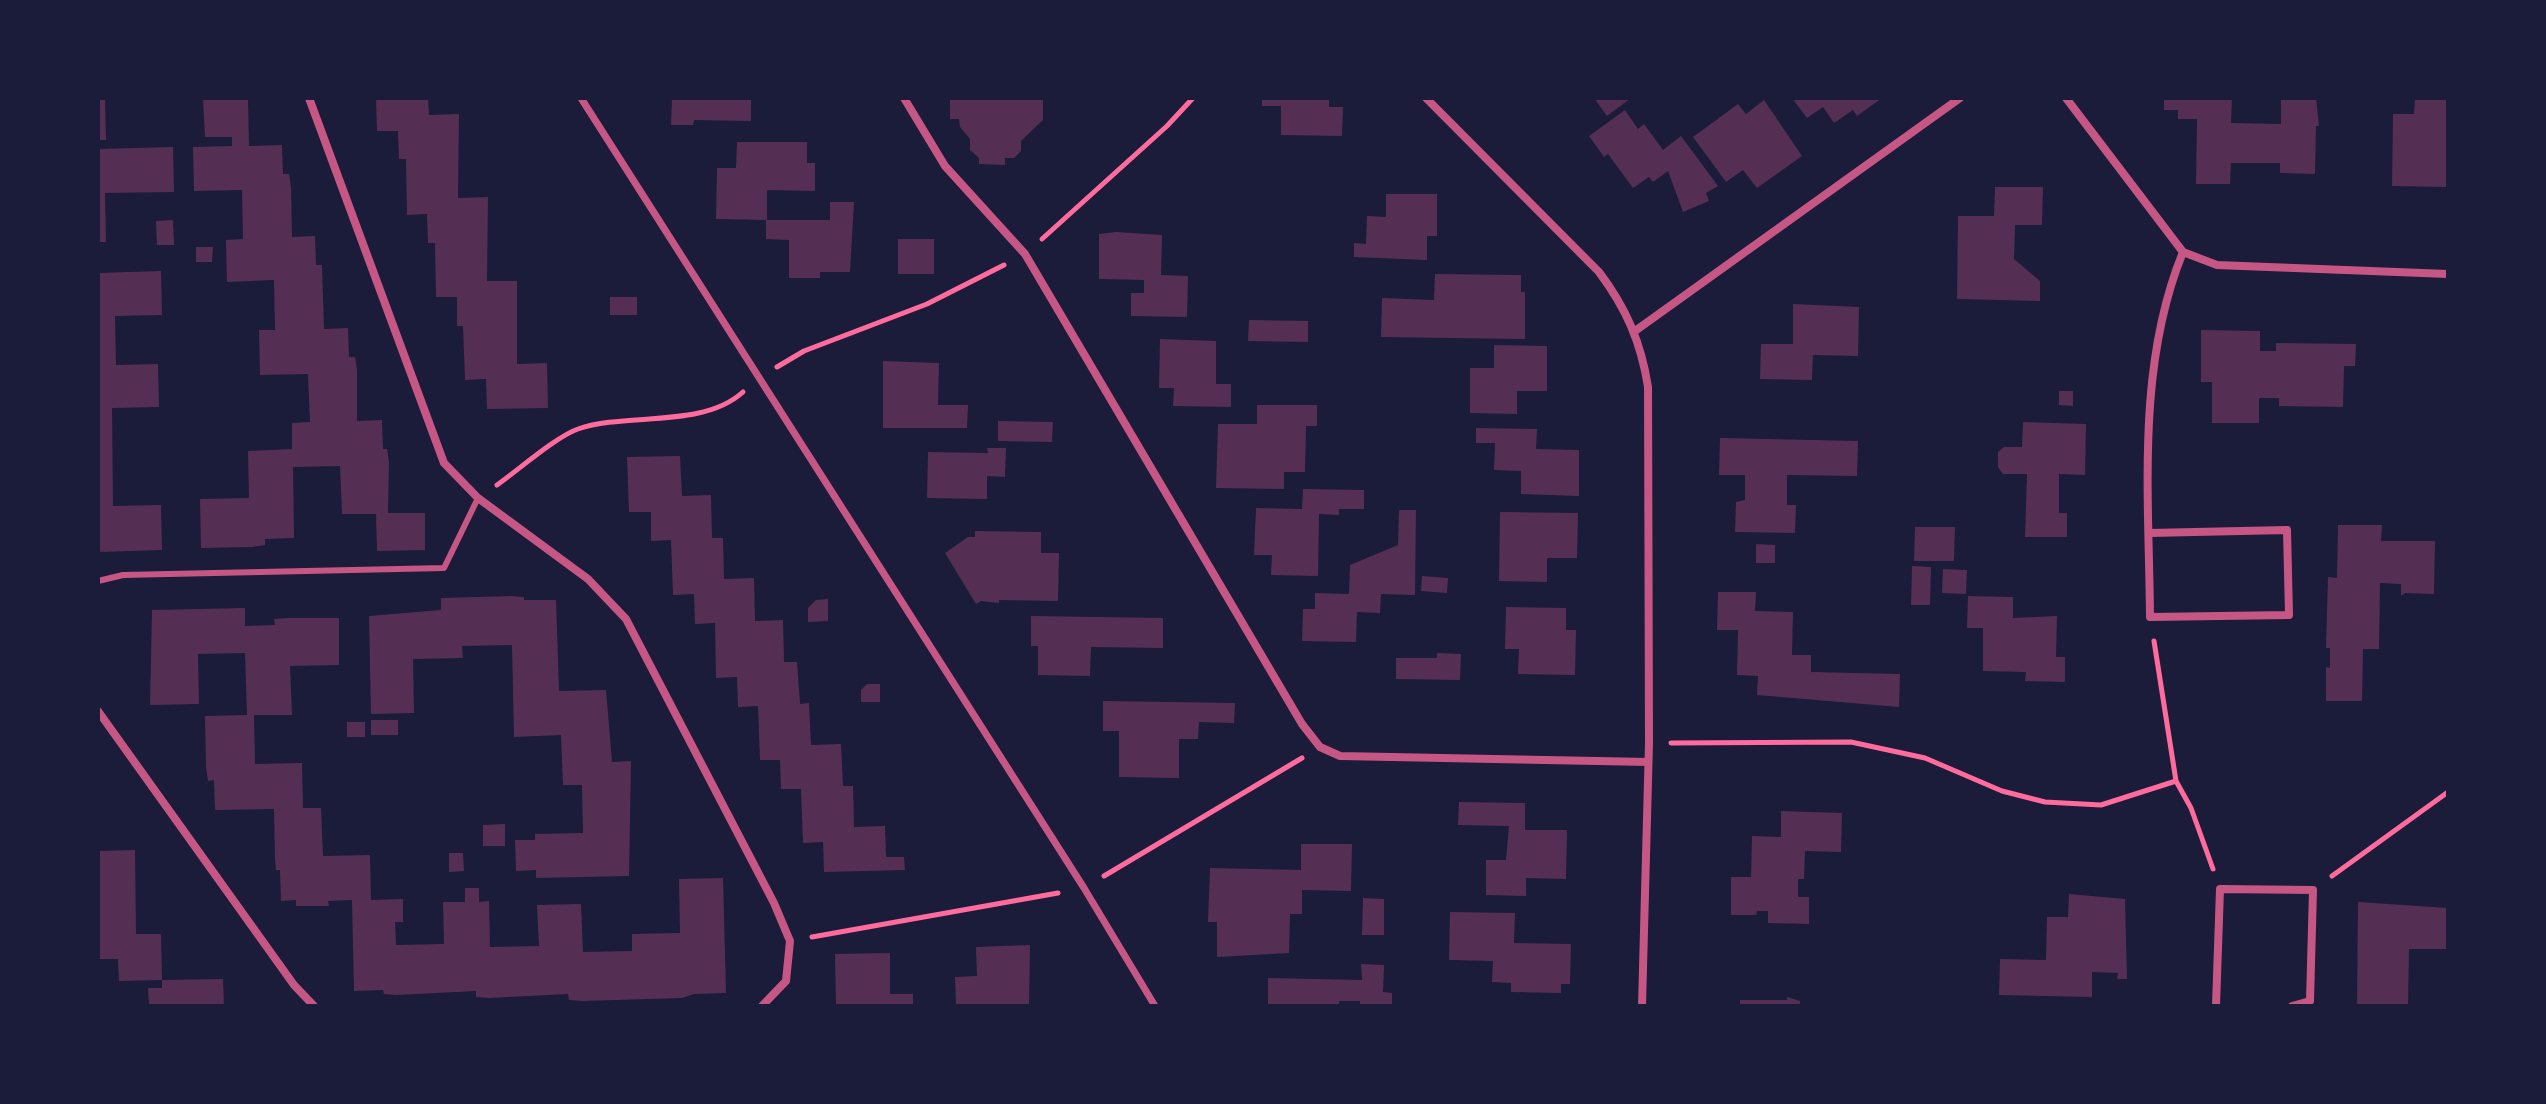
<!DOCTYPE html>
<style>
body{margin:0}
#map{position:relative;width:2546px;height:1104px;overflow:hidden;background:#1b1b3a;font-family:Overpass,sans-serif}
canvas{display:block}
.frame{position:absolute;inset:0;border:100px solid #1b1b3a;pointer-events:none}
</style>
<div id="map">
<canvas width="2546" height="1104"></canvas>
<div class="frame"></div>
</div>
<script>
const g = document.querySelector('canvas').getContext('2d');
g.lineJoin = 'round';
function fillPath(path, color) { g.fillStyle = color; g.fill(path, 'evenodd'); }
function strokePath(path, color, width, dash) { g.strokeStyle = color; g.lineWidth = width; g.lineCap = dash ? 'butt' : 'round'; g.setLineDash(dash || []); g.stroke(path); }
const building = new Path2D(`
 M 98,98 L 105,98 L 106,140 L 98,140 Z
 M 203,98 L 248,98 L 249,146 L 282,145 L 283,174 L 289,174 L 291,187 L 292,237 L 315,236 L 316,265 L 322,265 L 324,329 L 348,328 L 349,357 L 355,357 L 357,370 L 357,421 L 382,420 L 383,449 L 387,449 L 389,462 L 388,513 L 425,513 L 425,550 L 377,551 L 376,514 L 342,514 L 340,466 L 293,467 L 294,538 L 265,539 L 265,545 L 252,547 L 201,548 L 200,499 L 249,498 L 248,451 L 292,449 L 292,423 L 310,422 L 308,374 L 260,375 L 259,330 L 275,330 L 274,280 L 227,282 L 226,240 L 243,239 L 242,190 L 194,191 L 193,147 L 232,146 L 232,137 L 205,137 Z
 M 376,98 L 428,98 L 429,115 L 459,114 L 458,198 L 488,197 L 487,281 L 517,281 L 517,364 L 547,363 L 548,408 L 487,409 L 486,379 L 465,380 L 463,326 L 457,326 L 457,297 L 436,297 L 435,243 L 428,243 L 427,214 L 407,215 L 406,159 L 399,159 L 398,131 L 377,131 Z
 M 672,98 L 751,98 L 751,121 L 694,120 L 693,125 L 671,125 Z
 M 950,98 L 1043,99 L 1043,120 L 1021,141 L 1021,151 L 1014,158 L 1005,158 L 1005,165 L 979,164 L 979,158 L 970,150 L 970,139 L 960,127 L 959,119 L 950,119 Z
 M 1262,98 L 1329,98 L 1329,107 L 1343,107 L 1342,136 L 1281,135 L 1281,106 L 1262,106 Z
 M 1594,98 L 1631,98 L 1607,116 Z
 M 1792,98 L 1882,98 L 1857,116 L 1853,110 L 1834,123 L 1823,107 L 1807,118 Z
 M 2164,98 L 2232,98 L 2231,123 L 2281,124 L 2281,98 L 2316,98 L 2319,126 L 2316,126 L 2315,174 L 2280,173 L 2280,163 L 2231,163 L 2230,184 L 2196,184 L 2197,119 L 2178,119 L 2178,110 L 2164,110 Z
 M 2415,98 L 2448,98 L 2448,187 L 2392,186 L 2393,114 L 2414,114 Z
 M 1764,100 L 1802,156 L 1757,188 L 1743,170 L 1726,182 L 1693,137 L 1738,104 L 1746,114 Z
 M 1625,110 L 1638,129 L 1644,124 L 1663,150 L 1681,136 L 1718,186 L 1706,193 L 1709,201 L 1683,212 L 1668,171 L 1653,182 L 1649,177 L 1633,188 L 1608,154 L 1604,157 L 1589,136 Z
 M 737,142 L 807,142 L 807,163 L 815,163 L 815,191 L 767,190 L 767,220 L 830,220 L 830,202 L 854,202 L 850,272 L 820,272 L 820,278 L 789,278 L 789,240 L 766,239 L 766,220 L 716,219 L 717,168 L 736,168 Z
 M 173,147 L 174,192 L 105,193 L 106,242 L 98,242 L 98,149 Z
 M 1995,187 L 2043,187 L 2042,225 L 2015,225 L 2014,259 L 2040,281 L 2040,301 L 1957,299 L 1958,216 L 1994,216 Z
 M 1386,194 L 1437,194 L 1437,236 L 1427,236 L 1427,260 L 1354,257 L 1354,243 L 1366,244 L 1367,216 L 1386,217 Z
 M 173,220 L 174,245 L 157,245 L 156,221 Z
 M 1116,232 L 1162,235 L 1161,275 L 1188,276 L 1187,317 L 1131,316 L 1131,293 L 1144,293 L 1144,280 L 1099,279 L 1099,234 Z
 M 898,239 L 934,239 L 934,274 L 898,274 Z
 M 196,247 L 213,247 L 212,262 L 196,262 Z
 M 161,271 L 162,315 L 115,316 L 116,365 L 158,364 L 159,407 L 112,408 L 113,506 L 161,505 L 162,550 L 98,552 L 98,273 Z
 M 1435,274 L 1521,275 L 1521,292 L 1525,292 L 1525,339 L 1381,337 L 1382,298 L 1434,300 Z
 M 610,297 L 637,297 L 637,315 L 610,315 Z
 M 1793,304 L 1859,307 L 1858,356 L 1813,355 L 1812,380 L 1760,379 L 1761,344 L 1793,344 Z
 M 1249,320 L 1308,321 L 1308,342 L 1248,341 Z
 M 2201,330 L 2260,331 L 2260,351 L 2276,351 L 2276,343 L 2356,344 L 2355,366 L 2344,366 L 2343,407 L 2279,406 L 2279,398 L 2259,398 L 2259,423 L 2212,423 L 2212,382 L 2201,382 Z
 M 1160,339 L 1216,341 L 1216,384 L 1231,384 L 1231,407 L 1173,406 L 1174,388 L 1159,388 Z
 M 1494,345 L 1547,346 L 1547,391 L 1517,391 L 1517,414 L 1470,413 L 1470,368 L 1494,368 Z
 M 883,361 L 939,363 L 938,405 L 968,405 L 967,428 L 883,428 Z
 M 2059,391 L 2073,391 L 2073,406 L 2059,405 Z
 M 1257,405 L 1317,405 L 1317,426 L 1306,426 L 1305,472 L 1284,472 L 1284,489 L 1216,488 L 1218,424 L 1257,424 Z
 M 998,421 L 1053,422 L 1052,442 L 998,441 Z
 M 2023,422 L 2086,424 L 2085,475 L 2059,474 L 2059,513 L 2067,513 L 2067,537 L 2025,537 L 2027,474 L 2003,474 L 1998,467 L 1998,452 L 2004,447 L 2022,447 Z
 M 1476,428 L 1537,429 L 1536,449 L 1579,450 L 1579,496 L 1521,494 L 1521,471 L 1494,470 L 1495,443 L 1476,443 Z
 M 1720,438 L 1858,441 L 1857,476 L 1787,475 L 1787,505 L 1796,505 L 1795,533 L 1735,532 L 1736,502 L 1745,500 L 1745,475 L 1719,475 Z
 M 987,448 L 1006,448 L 1005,477 L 987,476 L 987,499 L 927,498 L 928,452 L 988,453 Z
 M 680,456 L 682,496 L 711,495 L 712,538 L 723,538 L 724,579 L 754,578 L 755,621 L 783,620 L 784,662 L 797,662 L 800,704 L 809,703 L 811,745 L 841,744 L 843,786 L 853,786 L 854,827 L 885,826 L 886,857 L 904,857 L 905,870 L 824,872 L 823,842 L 803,843 L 801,789 L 781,789 L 780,760 L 760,760 L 758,706 L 738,707 L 737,677 L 716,678 L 715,623 L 695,624 L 694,594 L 673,595 L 671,540 L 651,541 L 651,512 L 629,512 L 627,457 Z
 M 1303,489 L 1364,490 L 1364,509 L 1339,509 L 1339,515 L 1319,514 L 1318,576 L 1271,575 L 1272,555 L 1254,555 L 1256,508 L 1302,509 Z
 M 1399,510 L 1416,510 L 1415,595 L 1381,594 L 1380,613 L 1357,612 L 1356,642 L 1302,641 L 1303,609 L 1315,609 L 1315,593 L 1349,594 L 1350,565 L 1398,545 Z
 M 1500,512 L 1578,513 L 1577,558 L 1547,558 L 1547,582 L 1499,581 Z
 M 2338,525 L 2382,525 L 2381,541 L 2435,541 L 2434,594 L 2405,593 L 2401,596 L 2401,584 L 2380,583 L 2379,649 L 2363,649 L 2362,701 L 2326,701 L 2326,667 L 2330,668 L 2330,648 L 2326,648 L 2328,577 L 2337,578 Z
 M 1915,527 L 1955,527 L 1954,561 L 1914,561 Z
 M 975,531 L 1041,532 L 1041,553 L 1059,553 L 1058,601 L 999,600 L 999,603 L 981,601 L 976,604 L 945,553 L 968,537 L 975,537 Z
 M 1756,544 L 1775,545 L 1775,563 L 1756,563 Z
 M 1912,566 L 1931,567 L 1930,605 L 1911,605 Z
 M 1943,569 L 1967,570 L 1966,594 L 1942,593 Z
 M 1422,576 L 1448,578 L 1447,593 L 1421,591 Z
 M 1718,592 L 1756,592 L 1755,611 L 1793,612 L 1792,655 L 1811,655 L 1811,672 L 1900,674 L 1899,707 L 1757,695 L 1758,676 L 1737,675 L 1738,630 L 1717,630 Z
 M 512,596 L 524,597 L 524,600 L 556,600 L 559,691 L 606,690 L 612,762 L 631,761 L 629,876 L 536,878 L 536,870 L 516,871 L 515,840 L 535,840 L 535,834 L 583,833 L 582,785 L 563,785 L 561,735 L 514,737 L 512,645 L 462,646 L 463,658 L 413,659 L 414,713 L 371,714 L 369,616 L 441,610 L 441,598 Z
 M 1968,596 L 2013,597 L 2013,618 L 2057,616 L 2056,657 L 2065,657 L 2065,682 L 2025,681 L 2026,672 L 1983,671 L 1983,628 L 1967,628 Z
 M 828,599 L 828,621 L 808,622 L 808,608 L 816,600 Z
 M 1506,607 L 1566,608 L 1566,630 L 1576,630 L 1575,675 L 1518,674 L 1519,649 L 1505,649 Z
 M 245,608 L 245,626 L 275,625 L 274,619 L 288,618 L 339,618 L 339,665 L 290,666 L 292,715 L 254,715 L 255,764 L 302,763 L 303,808 L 321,808 L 323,856 L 370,855 L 371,900 L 403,899 L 403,922 L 395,922 L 396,945 L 444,944 L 443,902 L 465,902 L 465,888 L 479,888 L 479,902 L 489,901 L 490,947 L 539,946 L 537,905 L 581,904 L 583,952 L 632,951 L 632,934 L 680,933 L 679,879 L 723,878 L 726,993 L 694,994 L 682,998 L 582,1001 L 569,1000 L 568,994 L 489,998 L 476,997 L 476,991 L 396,995 L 384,994 L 383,990 L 354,991 L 352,900 L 328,901 L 329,906 L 296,906 L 296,900 L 281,901 L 280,870 L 276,870 L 275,859 L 274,809 L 215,810 L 214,780 L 208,781 L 206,767 L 205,716 L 247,715 L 245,653 L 198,654 L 199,704 L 150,705 L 152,610 Z
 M 1031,616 L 1163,618 L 1163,648 L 1091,647 L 1090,676 L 1038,675 L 1038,646 L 1031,646 Z
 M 1437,653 L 1461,654 L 1460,680 L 1396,679 L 1396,658 L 1437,658 Z
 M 867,684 L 880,684 L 880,702 L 861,702 L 861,690 Z
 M 1103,701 L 1235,703 L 1234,723 L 1199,722 L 1198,739 L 1179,739 L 1179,778 L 1119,777 L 1119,731 L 1103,731 Z
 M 371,720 L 398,720 L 398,735 L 371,735 Z
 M 347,722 L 365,722 L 365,737 L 347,737 Z
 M 1459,802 L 1525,803 L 1525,830 L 1567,830 L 1566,879 L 1526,878 L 1526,896 L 1486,895 L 1486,860 L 1506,860 L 1509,826 L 1458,825 Z
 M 1781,811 L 1842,813 L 1841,852 L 1805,851 L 1804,879 L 1798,879 L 1798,897 L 1809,897 L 1809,924 L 1768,923 L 1768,911 L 1757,911 L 1756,915 L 1731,915 L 1731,877 L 1751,877 L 1752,836 L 1781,837 Z
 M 505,824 L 505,846 L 483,846 L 483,825 Z
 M 1301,844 L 1352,844 L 1351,891 L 1302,890 L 1302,914 L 1290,914 L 1289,953 L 1217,957 L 1217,922 L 1208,922 L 1210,868 L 1301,870 Z
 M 135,850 L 136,934 L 161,934 L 162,980 L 119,981 L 118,959 L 98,959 L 98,851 Z
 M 449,853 L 463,853 L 464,871 L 449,872 Z
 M 2069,894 L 2125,899 L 2127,979 L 2117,979 L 2118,973 L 2092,972 L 2092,997 L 1999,995 L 2000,959 L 2046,960 L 2047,917 L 2068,917 Z
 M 1363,898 L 1384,899 L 1384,935 L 1362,935 Z
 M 2358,902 L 2448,908 L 2448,949 L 2409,949 L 2408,1006 L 2357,1006 Z
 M 1450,912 L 1515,913 L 1514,943 L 1571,944 L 1570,984 L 1561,984 L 1561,993 L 1511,992 L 1511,983 L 1492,982 L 1493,961 L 1449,960 Z
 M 1030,945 L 1029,1006 L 956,1006 L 955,977 L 977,976 L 976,947 Z
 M 890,953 L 890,994 L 913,994 L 913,1006 L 836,1006 L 835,954 Z
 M 1361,964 L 1384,965 L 1383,992 L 1392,993 L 1392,1006 L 1360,1006 L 1360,1001 L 1339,1001 L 1339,1006 L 1268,1006 L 1268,978 L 1362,980 Z
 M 223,979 L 224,1006 L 149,1006 L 148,988 L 162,988 L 162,980 Z
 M 1787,997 L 1800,1001 L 1800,1006 L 1740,1006 L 1740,1000 L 1787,1000 Z`);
const path = new Path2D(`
 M 1042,239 L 1167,126 L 1193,98
 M 777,367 L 804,351 L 927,304 L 1004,265
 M 497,485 C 517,471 557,436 578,429 C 627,412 702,429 743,392
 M 2154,641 L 2176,781 L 2191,808 L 2213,869
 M 1671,743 L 1851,742 L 1925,758 L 2002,791 L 2045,802 L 2101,805 L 2176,781
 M 1104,876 L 1302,758
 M 2332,876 L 2448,792
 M 812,937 L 1058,893`);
const service = new Path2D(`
 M 98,581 L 123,575 L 444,568 L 478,498`);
const pedestrian = new Path2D(`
 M 581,98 L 1084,888 L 1155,1006`);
const minor = new Path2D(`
 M 309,98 L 444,463 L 478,498 L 588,579 L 626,619 L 774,903 L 790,941 L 786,981 L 762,1006
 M 904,98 L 945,166 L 1025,254 L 1302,724 L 1320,747 L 1340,756 L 1648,762
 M 1426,98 L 1599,272 C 1626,308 1641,342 1648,387 L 1649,743 L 1642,1006
 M 2066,98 L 2183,252 L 2217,265 L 2448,274
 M 1635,331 L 1960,98
 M 2149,533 L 2287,530 L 2289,615 L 2150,617 C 2149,495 2136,367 2183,252
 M 98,711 L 294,985 L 314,1006
 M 2216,1006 L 2220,889 L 2313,890 L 2310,1001 L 2292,1006`);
fillPath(building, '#542f53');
strokePath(path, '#ff6b9d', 5);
strokePath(service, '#c65784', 6);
strokePath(pedestrian, '#c65784', 7);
strokePath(minor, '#c65784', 8);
</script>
